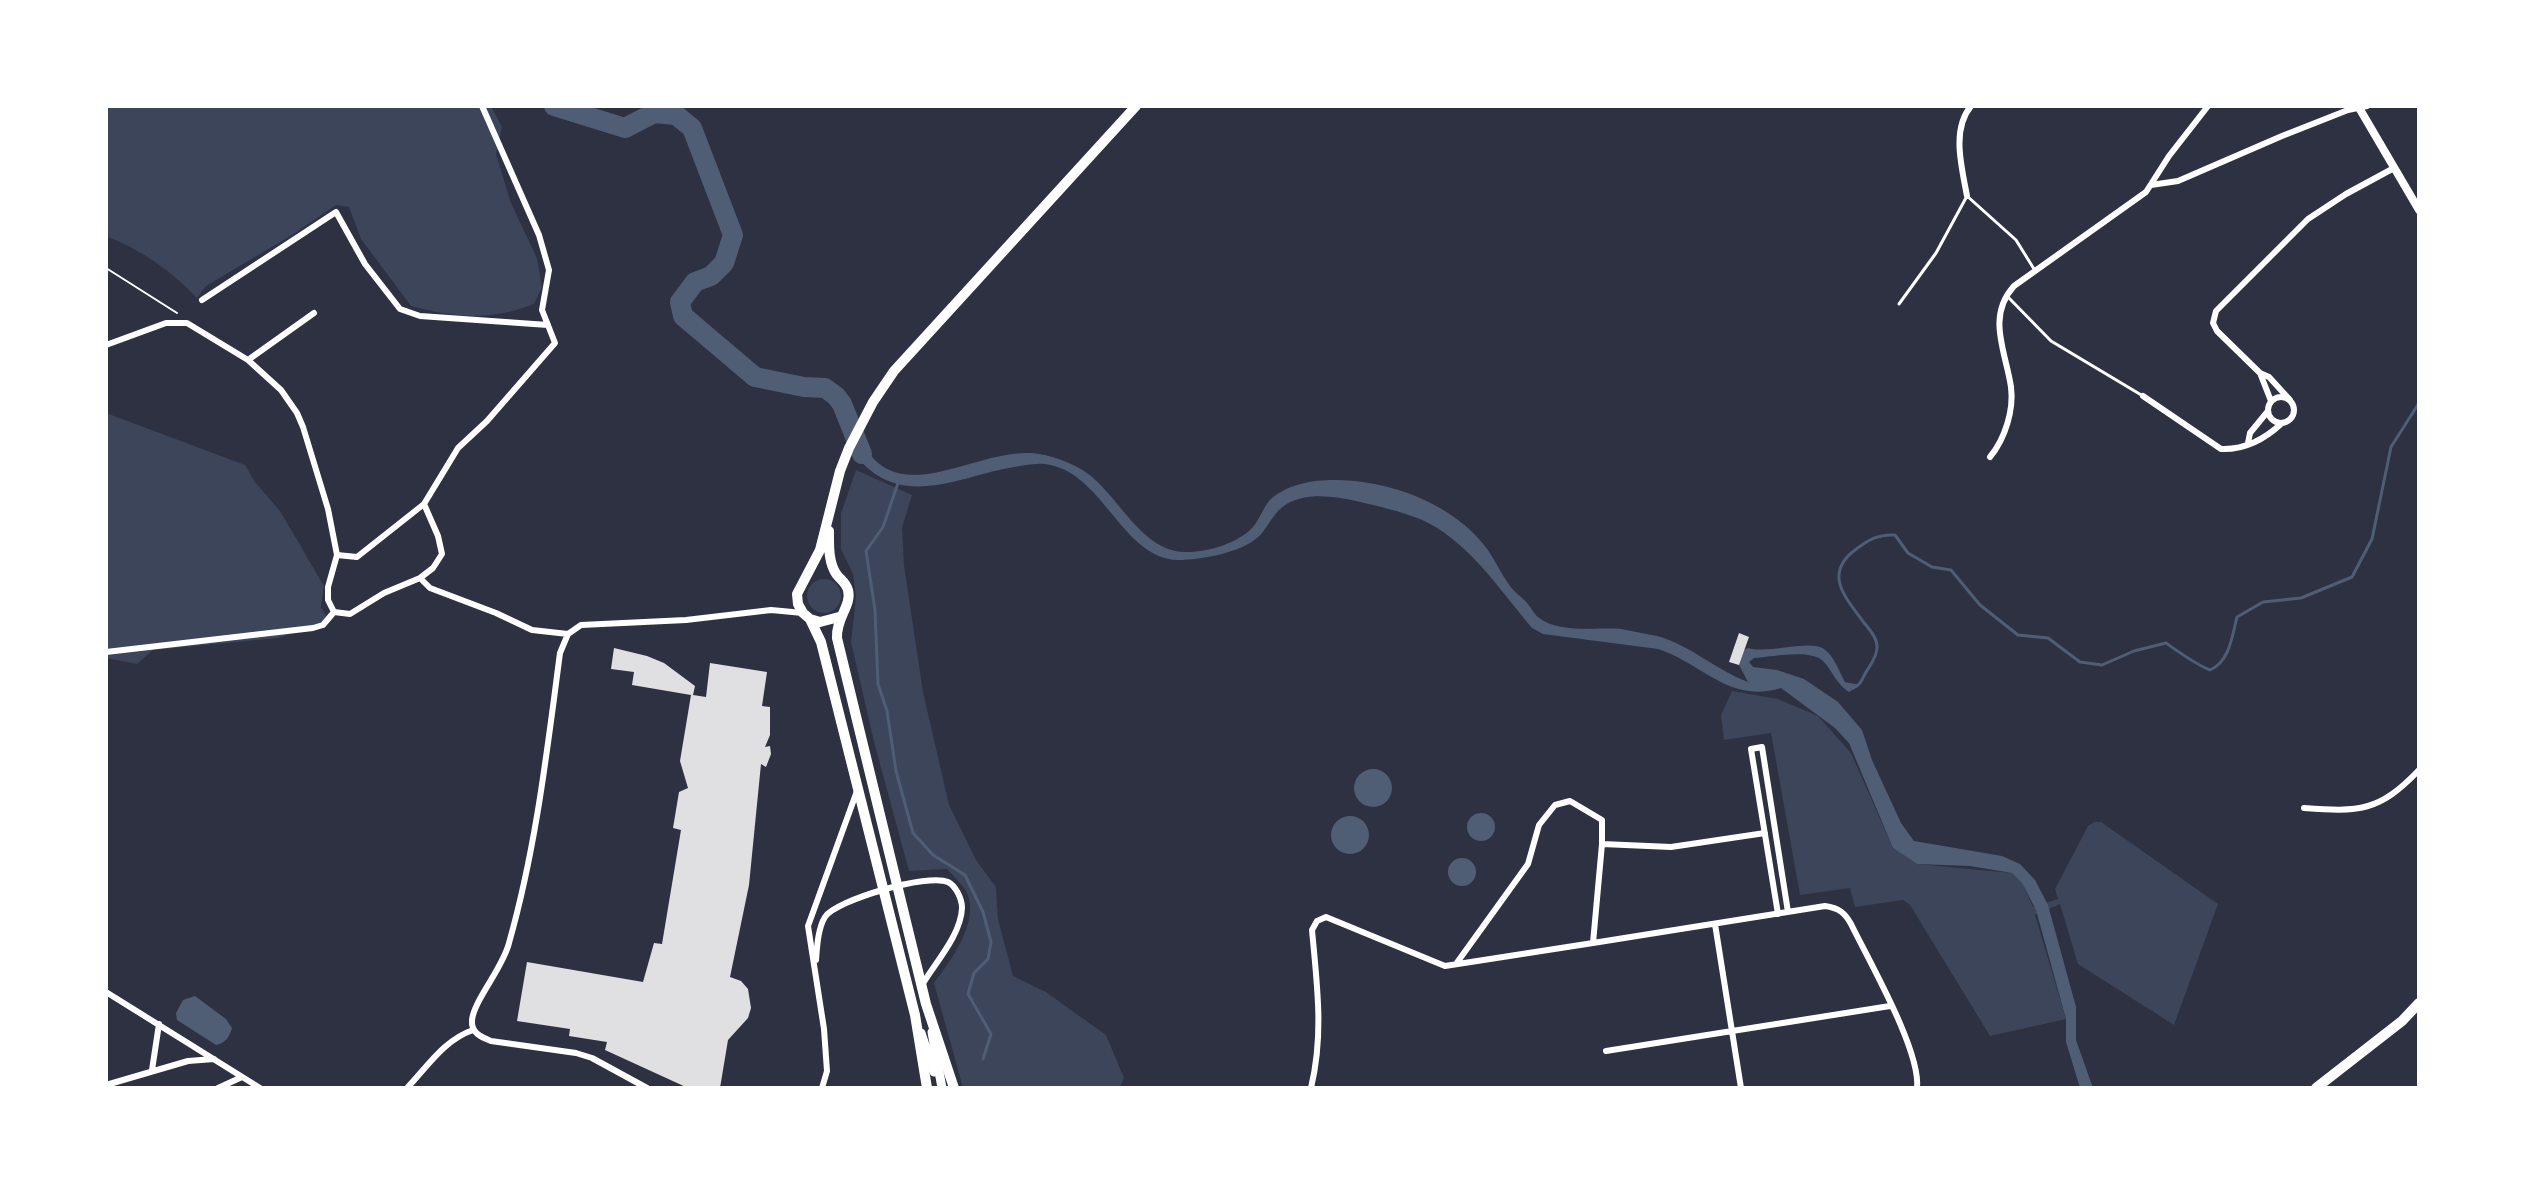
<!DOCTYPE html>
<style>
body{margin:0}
#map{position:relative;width:2525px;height:1194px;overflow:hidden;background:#2d3142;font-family:"Roboto Serif",serif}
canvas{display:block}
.frame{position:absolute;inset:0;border:108px solid #fff;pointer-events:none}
</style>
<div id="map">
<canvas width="2525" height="1194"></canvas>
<div class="frame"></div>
</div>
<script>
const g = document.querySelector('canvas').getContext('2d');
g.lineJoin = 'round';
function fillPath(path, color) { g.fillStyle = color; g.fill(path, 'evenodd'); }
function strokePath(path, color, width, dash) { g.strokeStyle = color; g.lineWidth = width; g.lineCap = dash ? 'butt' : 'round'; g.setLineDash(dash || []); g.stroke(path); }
const green = new Path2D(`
 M 106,106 L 491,106 L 502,127 L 496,154 L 511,203 L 537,258 L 542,287 L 534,304 C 490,321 456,318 411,306 L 361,239 L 349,207 L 336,205 L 292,235 L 206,286 L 197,298 C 170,270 142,250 106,236 Z
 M 106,413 L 245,465 L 255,482 L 280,511 L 324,586 L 321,607 L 329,621 L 278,638 L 153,650 L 137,664 L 106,658 Z
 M 856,470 L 912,495 L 902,528 L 904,565 L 923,692 L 949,805 L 976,860 L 996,887 L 998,919 L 1013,976 L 1046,992 L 1106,1035 L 1124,1078 L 1119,1088 L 963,1088 L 934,983 C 950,962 980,921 967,893 C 963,885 953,876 947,869 L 909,871 L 874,742 L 851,642 L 856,596 L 853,574 L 841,549 L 841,513 Z
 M807 596a17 17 0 1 1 34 0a17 17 0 1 1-34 0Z
 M 1732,691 L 1778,699 L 1818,716 L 1851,753 L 1893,848 L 1917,864 L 2012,873 L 2022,883 L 2033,907 L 2058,899 L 2055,889 L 2088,826 L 2094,822 L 2101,822 L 2218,904 L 2174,1025 L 2078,964 L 2060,904 L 2035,915 L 2066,1019 L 1990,1036 L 1910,905 L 1903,900 L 1855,907 L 1850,888 L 1800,895 L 1771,733 L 1724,740 L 1721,715 Z`);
const water = new Path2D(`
 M 857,431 C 893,523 981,439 1045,455 C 1057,458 1074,464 1084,471 C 1118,493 1140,551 1185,552 C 1206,553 1238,543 1252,528 C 1260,520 1263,506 1272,498 C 1289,484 1313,480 1334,480 C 1390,480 1455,504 1488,550 C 1496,562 1502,575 1510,586 C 1515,593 1522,597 1527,603 C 1531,607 1534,614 1538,617 C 1558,634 1597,627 1621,629 C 1633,631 1645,634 1657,636 C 1690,645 1716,670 1748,682 L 1739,665 L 1744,650 L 1748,648 C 1770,654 1809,639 1824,649 C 1834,656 1839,671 1845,682 L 1860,685 L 1849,692 C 1837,685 1833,672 1824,662 C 1812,648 1772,657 1754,658 L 1749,662 L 1753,667 L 1777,670 L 1804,679 L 1838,702 L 1862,730 L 1872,760 L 1901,823 L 1914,841 L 2002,856 L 2020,864 L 2035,880 L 2048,905 L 2076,1007 L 2076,1040 L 2093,1088 L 2080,1088 L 2066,1042 L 2066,1019 L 2036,910 L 2022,883 L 2012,873 L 1970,866 L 1917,864 L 1893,848 L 1849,743 L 1835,728 L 1781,688 C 1729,704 1702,663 1658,649 L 1543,634 L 1532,628 C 1499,589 1468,540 1420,519 C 1399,511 1378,506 1356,501 C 1334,496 1305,492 1285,505 C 1274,513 1270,523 1262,533 C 1247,552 1201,560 1178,560 C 1122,559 1103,471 1045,464 C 1033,463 1021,466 1009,468 C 964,476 911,504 870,470 C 862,464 856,455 849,448 Z
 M1354 788a19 19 0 1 1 38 0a19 19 0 1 1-38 0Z
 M1467 827a14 14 0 1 1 28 0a14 14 0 1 1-28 0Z
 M1331 835a19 19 0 1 1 38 0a19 19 0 1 1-38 0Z
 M1448 872a14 14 0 1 1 28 0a14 14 0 1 1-28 0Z
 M 195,996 L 226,1019 L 232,1028 C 229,1037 226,1043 216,1045 L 177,1020 L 176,1013 L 183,1000 Z`);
const stream = new Path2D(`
 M 898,483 L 883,527 L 866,551 L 875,610 L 878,684 L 887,711 L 896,771 L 913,833 L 933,855 L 965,875 L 983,912 L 991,942 L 988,959 L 974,973 L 968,994 L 991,1034 L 983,1059
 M 1853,688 C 1862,685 1862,677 1868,669 C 1872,663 1878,654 1877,646 C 1877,638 1870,630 1865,624 C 1847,599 1822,575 1855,550 C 1868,540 1878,534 1895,535 L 1908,553 L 1932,567 L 1951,570 L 1980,605 L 2018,635 L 2048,638 L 2080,662 L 2102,665 L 2134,651 L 2166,643 C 2180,653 2195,664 2210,670 C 2230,661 2232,636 2237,617 L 2263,602 L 2301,598 L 2352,577 L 2372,539 L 2391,447 L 2419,403`);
const river = new Path2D(`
 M 554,106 L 625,128 L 654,113 L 676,115 L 692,128 L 733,235 L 724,263 L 711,276 L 695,282 L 680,302 L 683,316 L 755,377 L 804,387 L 825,388 L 836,396 L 842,404 L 862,454`);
const building = new Path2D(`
 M 1739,633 L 1749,637 L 1739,665 L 1729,662 Z
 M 614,648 L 647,656 L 664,663 L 695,686 L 693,695 L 706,697 L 710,663 L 767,672 L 762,706 L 770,707 L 770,735 L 765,747 L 770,746 L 771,754 L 766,767 L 761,764 L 749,885 L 730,977 L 741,981 L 748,989 L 751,1008 L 748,1018 L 728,1040 L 720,1088 L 688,1088 L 605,1050 L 607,1042 L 569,1036 L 570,1029 L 517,1021 L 527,962 L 643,982 L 654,943 L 662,944 L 681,830 L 673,828 L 679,792 L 688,788 L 680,761 L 691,695 L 632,685 L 634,672 L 611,669 Z`);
const path = new Path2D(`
 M 106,268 L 177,313`);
const service = new Path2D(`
 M 2008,297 L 2051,341 L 2143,396
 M 1899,304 L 1936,253 L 1967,196 L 2016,240 L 2034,269`);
const minor = new Path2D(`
 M 2151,185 L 2178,181 L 2282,136 L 2348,110 L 2367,106
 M 1967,196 C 1962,168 1951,130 1971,106
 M 202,300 L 336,212 L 365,264 L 400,309 L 420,316 L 548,325
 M 106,345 L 166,323 L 187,323 L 248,360 L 281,390 L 297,413 L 303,427 L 328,509 L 337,555 L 328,587 L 328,600 L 334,612
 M 248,360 L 314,313
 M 2260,373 L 2271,401
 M 2143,396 L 2221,449 C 2244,450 2265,439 2282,423
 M2268 410a13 13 0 1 1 26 0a13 13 0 1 1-26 0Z
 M 2290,400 L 2269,377 L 2260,373 L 2217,331 L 2213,323 L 2216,311 L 2308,219 L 2346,194 L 2394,168
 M 2248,443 L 2250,433 L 2268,411
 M 1990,457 C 2005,439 2014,410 2011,387 C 2006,352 1986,317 2014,286 L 2146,192 L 2169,156 L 2208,106
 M 337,555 L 357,557 L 424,504 L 458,448 L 487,421 L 555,343 L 542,310 L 549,270 L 539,235 L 482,106
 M 420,578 L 430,588 L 496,613 L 532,630 L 568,634 L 581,625 L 686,620 L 771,610 L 803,613
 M 334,612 L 350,614 L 384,593 L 420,578 L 433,568 L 442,554 L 438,536 L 424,504
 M 568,634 L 560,653 C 547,751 536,848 509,943 C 503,968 474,1000 472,1020 C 471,1033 481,1037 491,1041 L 576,1053 L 592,1058 L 647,1088
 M 106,652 L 313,628 L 323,625 L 334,612
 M 2304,808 C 2359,812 2379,812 2419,770
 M 1778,914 L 1751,749 L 1762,747 L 1788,912
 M 1715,924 L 1741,1088
 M 1593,943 L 1825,906 C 1839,908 1845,913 1851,924 C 1869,961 1921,1051 1917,1088
 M 816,960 C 817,947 818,928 825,917 C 836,900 928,873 948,882 C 956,886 962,899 962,908 C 961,935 935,963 922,985
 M 1456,964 L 1528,864 L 1539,825 L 1555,805 L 1570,801 L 1602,820 L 1602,844 L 1671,847 L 1765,833
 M 106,992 L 260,1088
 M 1606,1051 L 1890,1006
 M 152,1070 L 159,1024
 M 106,1085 L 188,1061 L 214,1059
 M 218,1088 L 242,1077
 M 407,1088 C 428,1066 444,1040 473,1030
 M 822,1088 L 827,1071 L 824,1029 L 808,926 L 857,791
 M 1311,1088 C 1324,1034 1317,985 1312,930 L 1317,921 L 1326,917 L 1445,966 L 1593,943 L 1602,844`);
const tertiary = new Path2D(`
 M 2358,106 L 2419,210`);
const secondary = new Path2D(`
 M 932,1032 L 942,1088
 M 921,1033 L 934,1072`);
const primary = new Path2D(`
 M 829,531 C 829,545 828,563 837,575 C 841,580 846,583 848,590 C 852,606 836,617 837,638 L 926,1004 L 954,1088
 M 810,619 L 820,622 L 839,617
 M 927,1088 L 915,1015 L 821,642 L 810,619 L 803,613 L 798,604 L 797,594 L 820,550 L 840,471 L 849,448 L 873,402 L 894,371 L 1136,106
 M 2316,1088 L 2402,1021 L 2419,1003`);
fillPath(green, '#3c4559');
fillPath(water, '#4f5d75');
strokePath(stream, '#4f5d75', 3);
strokePath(river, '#4f5d75', 20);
fillPath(building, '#e0e0e3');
strokePath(path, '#fff', 2);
strokePath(service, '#fff', 3);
strokePath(minor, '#fff', 6);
strokePath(tertiary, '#fff', 8);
strokePath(secondary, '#fff', 9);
strokePath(primary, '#fff', 10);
</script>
